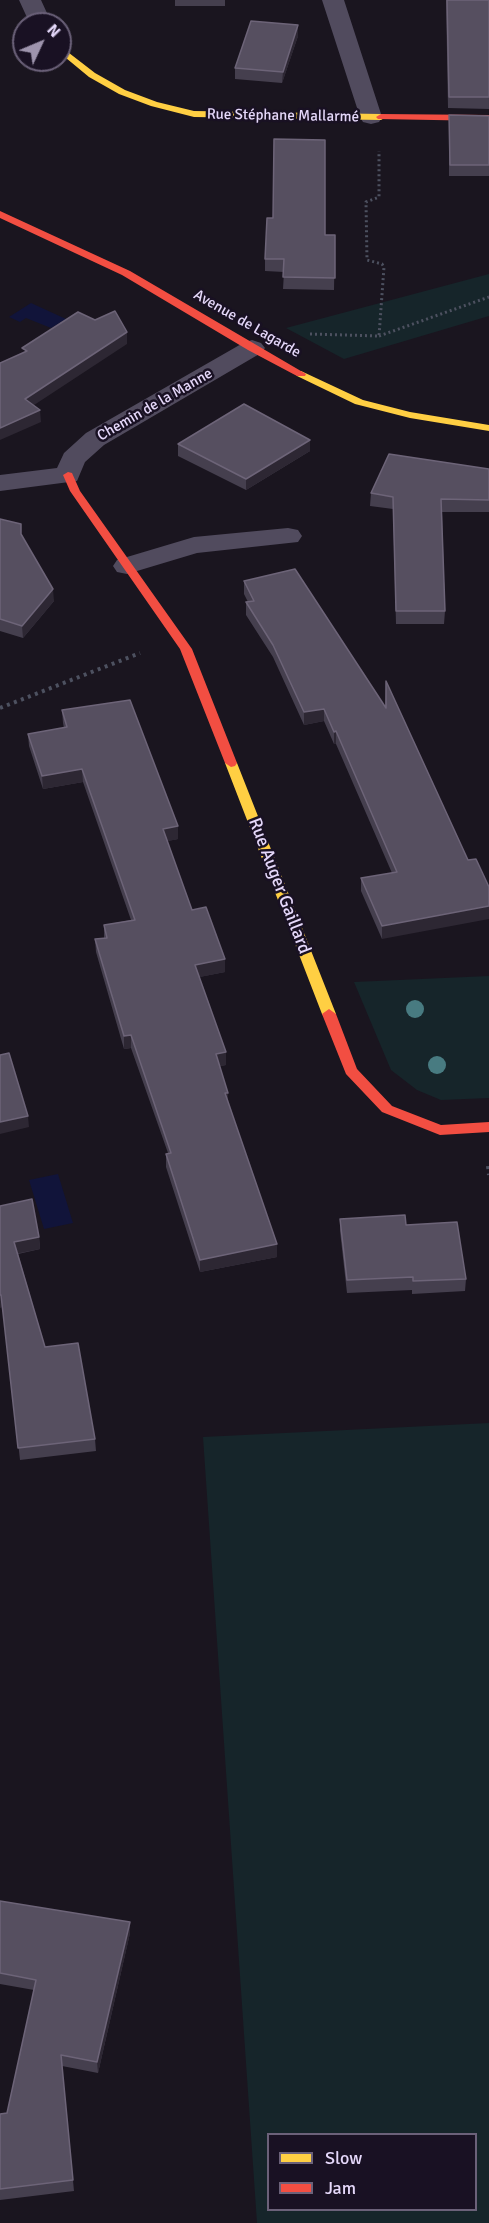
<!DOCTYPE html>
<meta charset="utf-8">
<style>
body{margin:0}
#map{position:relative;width:489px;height:2223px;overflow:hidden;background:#1a151f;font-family:Signika,sans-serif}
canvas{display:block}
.legend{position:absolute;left:267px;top:2133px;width:210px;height:78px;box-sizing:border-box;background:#191123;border:2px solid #6b6179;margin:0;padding:8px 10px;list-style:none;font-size:18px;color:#e5d8fa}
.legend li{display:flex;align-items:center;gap:12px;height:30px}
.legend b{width:30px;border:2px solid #6b6179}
.north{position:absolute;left:12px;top:12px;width:60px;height:60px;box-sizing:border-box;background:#191123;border:2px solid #6b6179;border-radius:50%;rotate:46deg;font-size:16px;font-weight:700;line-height:24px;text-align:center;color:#e5d8fa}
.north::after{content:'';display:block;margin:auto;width:21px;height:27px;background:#9e94ad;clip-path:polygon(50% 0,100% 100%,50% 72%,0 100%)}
</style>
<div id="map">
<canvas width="489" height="2223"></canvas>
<ul class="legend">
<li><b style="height:8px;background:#ffcf43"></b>Slow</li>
<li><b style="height:8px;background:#f24e42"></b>Jam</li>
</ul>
<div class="north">N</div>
</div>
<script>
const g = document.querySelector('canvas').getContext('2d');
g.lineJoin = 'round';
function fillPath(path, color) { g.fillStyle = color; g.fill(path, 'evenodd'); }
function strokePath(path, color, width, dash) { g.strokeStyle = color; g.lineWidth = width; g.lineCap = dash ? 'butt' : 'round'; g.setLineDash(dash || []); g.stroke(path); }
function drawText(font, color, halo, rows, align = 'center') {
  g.font = font + ' Signika,sans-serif'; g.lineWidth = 5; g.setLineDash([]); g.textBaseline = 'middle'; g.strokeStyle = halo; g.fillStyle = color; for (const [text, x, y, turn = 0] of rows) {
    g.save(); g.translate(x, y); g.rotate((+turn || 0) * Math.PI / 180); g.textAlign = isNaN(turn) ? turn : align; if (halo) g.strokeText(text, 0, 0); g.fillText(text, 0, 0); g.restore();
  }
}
const green = new Path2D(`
 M 489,274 L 489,316 L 344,359 L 286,328 Z
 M 489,976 L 489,1098 L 441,1100 L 417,1090 L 391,1070 L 354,982 Z
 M 489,1423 L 489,2223 L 257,2223 L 203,1437 ZM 476,2134 L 476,2210 L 268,2210 L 268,2134 Z`);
const water = new Path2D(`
 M 31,303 L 66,319 L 51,328 L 26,318 L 20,322 L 9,317 Z
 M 58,1174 L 73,1223 L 44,1229 L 29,1180 Z`);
const pathFar1 = new Path2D(`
 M 310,334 L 379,336 L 384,267 L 382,264 L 367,260 L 366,202 L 379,197 L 379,151
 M 379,336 L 489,297`);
const path = new Path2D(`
 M 0,708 L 140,653
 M 488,1166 L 489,1175`);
const street = new Path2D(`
 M 19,0 L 41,0 L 52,24 L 30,24 Z
 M 322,0 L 344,0 L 382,117 L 379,122 L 371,124 L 363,122 L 360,117 Z
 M 252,340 L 261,343 L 265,348 L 261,353 L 104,445 L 85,462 L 77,481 L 0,491 L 0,475 L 57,468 L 64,453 L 86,433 L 243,343 Z
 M 288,528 L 298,530 L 302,536 L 298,542 L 197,553 L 127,574 L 117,572 L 113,566 L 117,560 L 194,537 Z`);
const slow = new Path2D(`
 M 60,46 L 95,73 L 125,90 L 157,102 L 194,111 L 381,114 L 386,117 L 381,120 L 194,117 L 151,106 L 119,94 L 89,77 L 60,53 Z
 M 301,371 L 363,400 L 410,412 L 489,425 L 489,431 L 410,418 L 355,404 L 297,376 L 296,374 Z
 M 231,759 L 237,763 L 336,1014 L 334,1017 L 324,1017 L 322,1014 L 225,763 Z`);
const jam = new Path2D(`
 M 381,114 L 489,115 L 489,121 L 378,119 L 376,117 Z
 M 0,211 L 130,271 L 306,374 L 305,376 L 297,376 L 248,350 L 122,275 L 0,218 Z
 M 68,472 L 72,473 L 80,491 L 192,649 L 237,763 L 235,766 L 231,767 L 225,763 L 180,649 L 70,491 L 63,475 Z
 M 329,1009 L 336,1014 L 357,1069 L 392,1106 L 441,1125 L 489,1122 L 489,1132 L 440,1135 L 382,1112 L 346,1074 L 322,1014 Z`);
const trees = [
 [415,1009],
 [437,1065]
];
const wall = new Path2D(`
 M 175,0 L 225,0 L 225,6 L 175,6 Z
 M 446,0 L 489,0 L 489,109 L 448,108 Z
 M 298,36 L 282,83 L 235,79 L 235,68 Z
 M 449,115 L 489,116 L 489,176 L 449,176 Z
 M 325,235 L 335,235 L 334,290 L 283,289 L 284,272 L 265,271 L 265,259 Z
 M 310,440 L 310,451 L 246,490 L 178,456 L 178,444 Z
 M 489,469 L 489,512 L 442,512 L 445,611 L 444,624 L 396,624 L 393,509 L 370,506 L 371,493 Z
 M 0,519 L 22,535 L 54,601 L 23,638 L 0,631 Z
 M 244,581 L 385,707 L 386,681 L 468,860 L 382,939 L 361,891 L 361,878 L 392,873 L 336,744 L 334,744 L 324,721 L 304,725 L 273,657 L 246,615 L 246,602 L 248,602 L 244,594 Z
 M 62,710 L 178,826 L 178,839 L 167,841 L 192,910 L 225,959 L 225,972 L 199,977 L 226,1065 L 220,1066 L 228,1103 L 277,1257 L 200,1272 L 166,1167 L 166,1154 L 168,1153 L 131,1048 L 124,1049 L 96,952 L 95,939 L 104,938 L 104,925 L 131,920 L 83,782 L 43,789 L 29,746 L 28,734 L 64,728 L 63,723 Z
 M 0,1206 L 39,1237 L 40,1249 L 18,1254 L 45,1347 L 95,1439 L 96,1451 L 20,1460 L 3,1307 Z
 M 340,1219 L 406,1225 L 466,1279 L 465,1291 L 412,1294 L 412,1290 L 347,1293 L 340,1231 Z
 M 0,1901 L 130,1933 L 98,2073 L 62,2066 L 74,2191 L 0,2200 L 0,2114 L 7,2113 L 34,1990 L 0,1984 Z`);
const shadedWall = new Path2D(`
 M 298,25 L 298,36 L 282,83 L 283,72 Z
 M 127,332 L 127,344 L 25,411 L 25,399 Z
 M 40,410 L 41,422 L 0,440 L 0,428 Z
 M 310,440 L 310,451 L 246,490 L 246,479 Z
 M 53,589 L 54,601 L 23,638 L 22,626 Z
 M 324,709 L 324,721 L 304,725 L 304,712 Z
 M 336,731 L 336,744 L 334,744 L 334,732 Z
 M 82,769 L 83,782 L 43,789 L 42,776 Z
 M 178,826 L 178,839 L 164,842 L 163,829 Z
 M 489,906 L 489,919 L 382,939 L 382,926 Z
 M 225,959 L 225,972 L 195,978 L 195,965 Z
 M 131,1035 L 131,1048 L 124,1049 L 124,1036 Z
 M 226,1052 L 226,1065 L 216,1067 L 216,1054 Z
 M 225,1093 L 228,1093 L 228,1105 Z
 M 28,1116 L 29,1127 L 0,1134 L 0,1122 Z
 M 39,1237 L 40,1249 L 15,1254 L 14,1242 Z
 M 277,1244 L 277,1257 L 200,1272 L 200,1260 Z
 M 0,1295 L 1,1295 L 3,1307 L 0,1308 Z
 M 130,1922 L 130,1933 L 98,2073 L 97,2062 Z`);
const building = new Path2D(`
 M 447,0 L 489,0 L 489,97 L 449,97 Z
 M 251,21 L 298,25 L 283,72 L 235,68 Z
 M 449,115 L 489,116 L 489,165 L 450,165 Z
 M 274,139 L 325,140 L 325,235 L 335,235 L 335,278 L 283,277 L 284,259 L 265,259 L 267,218 L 273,218 Z
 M 115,311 L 127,332 L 25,399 L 40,410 L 0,428 L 0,363 L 27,351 L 22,348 L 78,312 L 95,320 Z
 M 244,404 L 310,440 L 246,479 L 178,444 Z
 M 389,454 L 489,469 L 489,500 L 441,499 L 445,611 L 396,611 L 393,497 L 371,493 Z
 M 0,519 L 21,524 L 21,534 L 53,589 L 22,626 L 0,619 Z
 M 295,569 L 386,708 L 386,681 L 468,860 L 476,859 L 489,887 L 489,906 L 382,926 L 361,878 L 397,872 L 336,731 L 334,732 L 324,709 L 304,712 L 273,645 L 246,602 L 254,601 L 244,581 Z
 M 130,700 L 178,826 L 163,829 L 192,910 L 206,907 L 225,959 L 195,965 L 226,1052 L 216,1054 L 228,1093 L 225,1093 L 277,1244 L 200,1260 L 166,1154 L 171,1153 L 131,1035 L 124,1036 L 95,939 L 107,938 L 104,925 L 135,920 L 82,769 L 42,776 L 28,734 L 67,727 L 62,710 Z
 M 9,1053 L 28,1116 L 0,1122 L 0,1055 Z
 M 32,1199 L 39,1237 L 14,1242 L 45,1347 L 78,1343 L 95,1439 L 18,1448 L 1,1295 L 0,1295 L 0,1206 Z
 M 405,1215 L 406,1225 L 457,1222 L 466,1279 L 413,1281 L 413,1277 L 347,1280 L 340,1219 Z
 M 0,1901 L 130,1922 L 97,2062 L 61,2055 L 73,2180 L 0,2189 L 0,2114 L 7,2113 L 36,1980 L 0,1973 Z`);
const farStreetnames = [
 ["Rue Stéphane Mallarmé",283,116,1],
 ["Avenue de Lagarde",247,324,30],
 ["Chemin de la Manne",155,405,-30]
];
const streetNames = [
 ["Rue Auger Gaillard",279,886,69]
];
fillPath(green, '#16252a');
fillPath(water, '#11143a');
strokePath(pathFar1, '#4d5160', 3, [2, 3]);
strokePath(path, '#4d5160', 4, [3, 4.5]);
fillPath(street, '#514b5e');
fillPath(slow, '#ffcf43');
fillPath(jam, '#f24e42');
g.fillStyle = '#487b81';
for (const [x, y] of trees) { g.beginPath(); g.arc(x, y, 9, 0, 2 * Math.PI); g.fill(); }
fillPath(wall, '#453f4e');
fillPath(shadedWall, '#2d2733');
fillPath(building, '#564f60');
strokePath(building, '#6d6478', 1.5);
drawText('15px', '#e5d8fa', '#191123', farStreetnames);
drawText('18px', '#e5d8fa', '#191123', streetNames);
</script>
